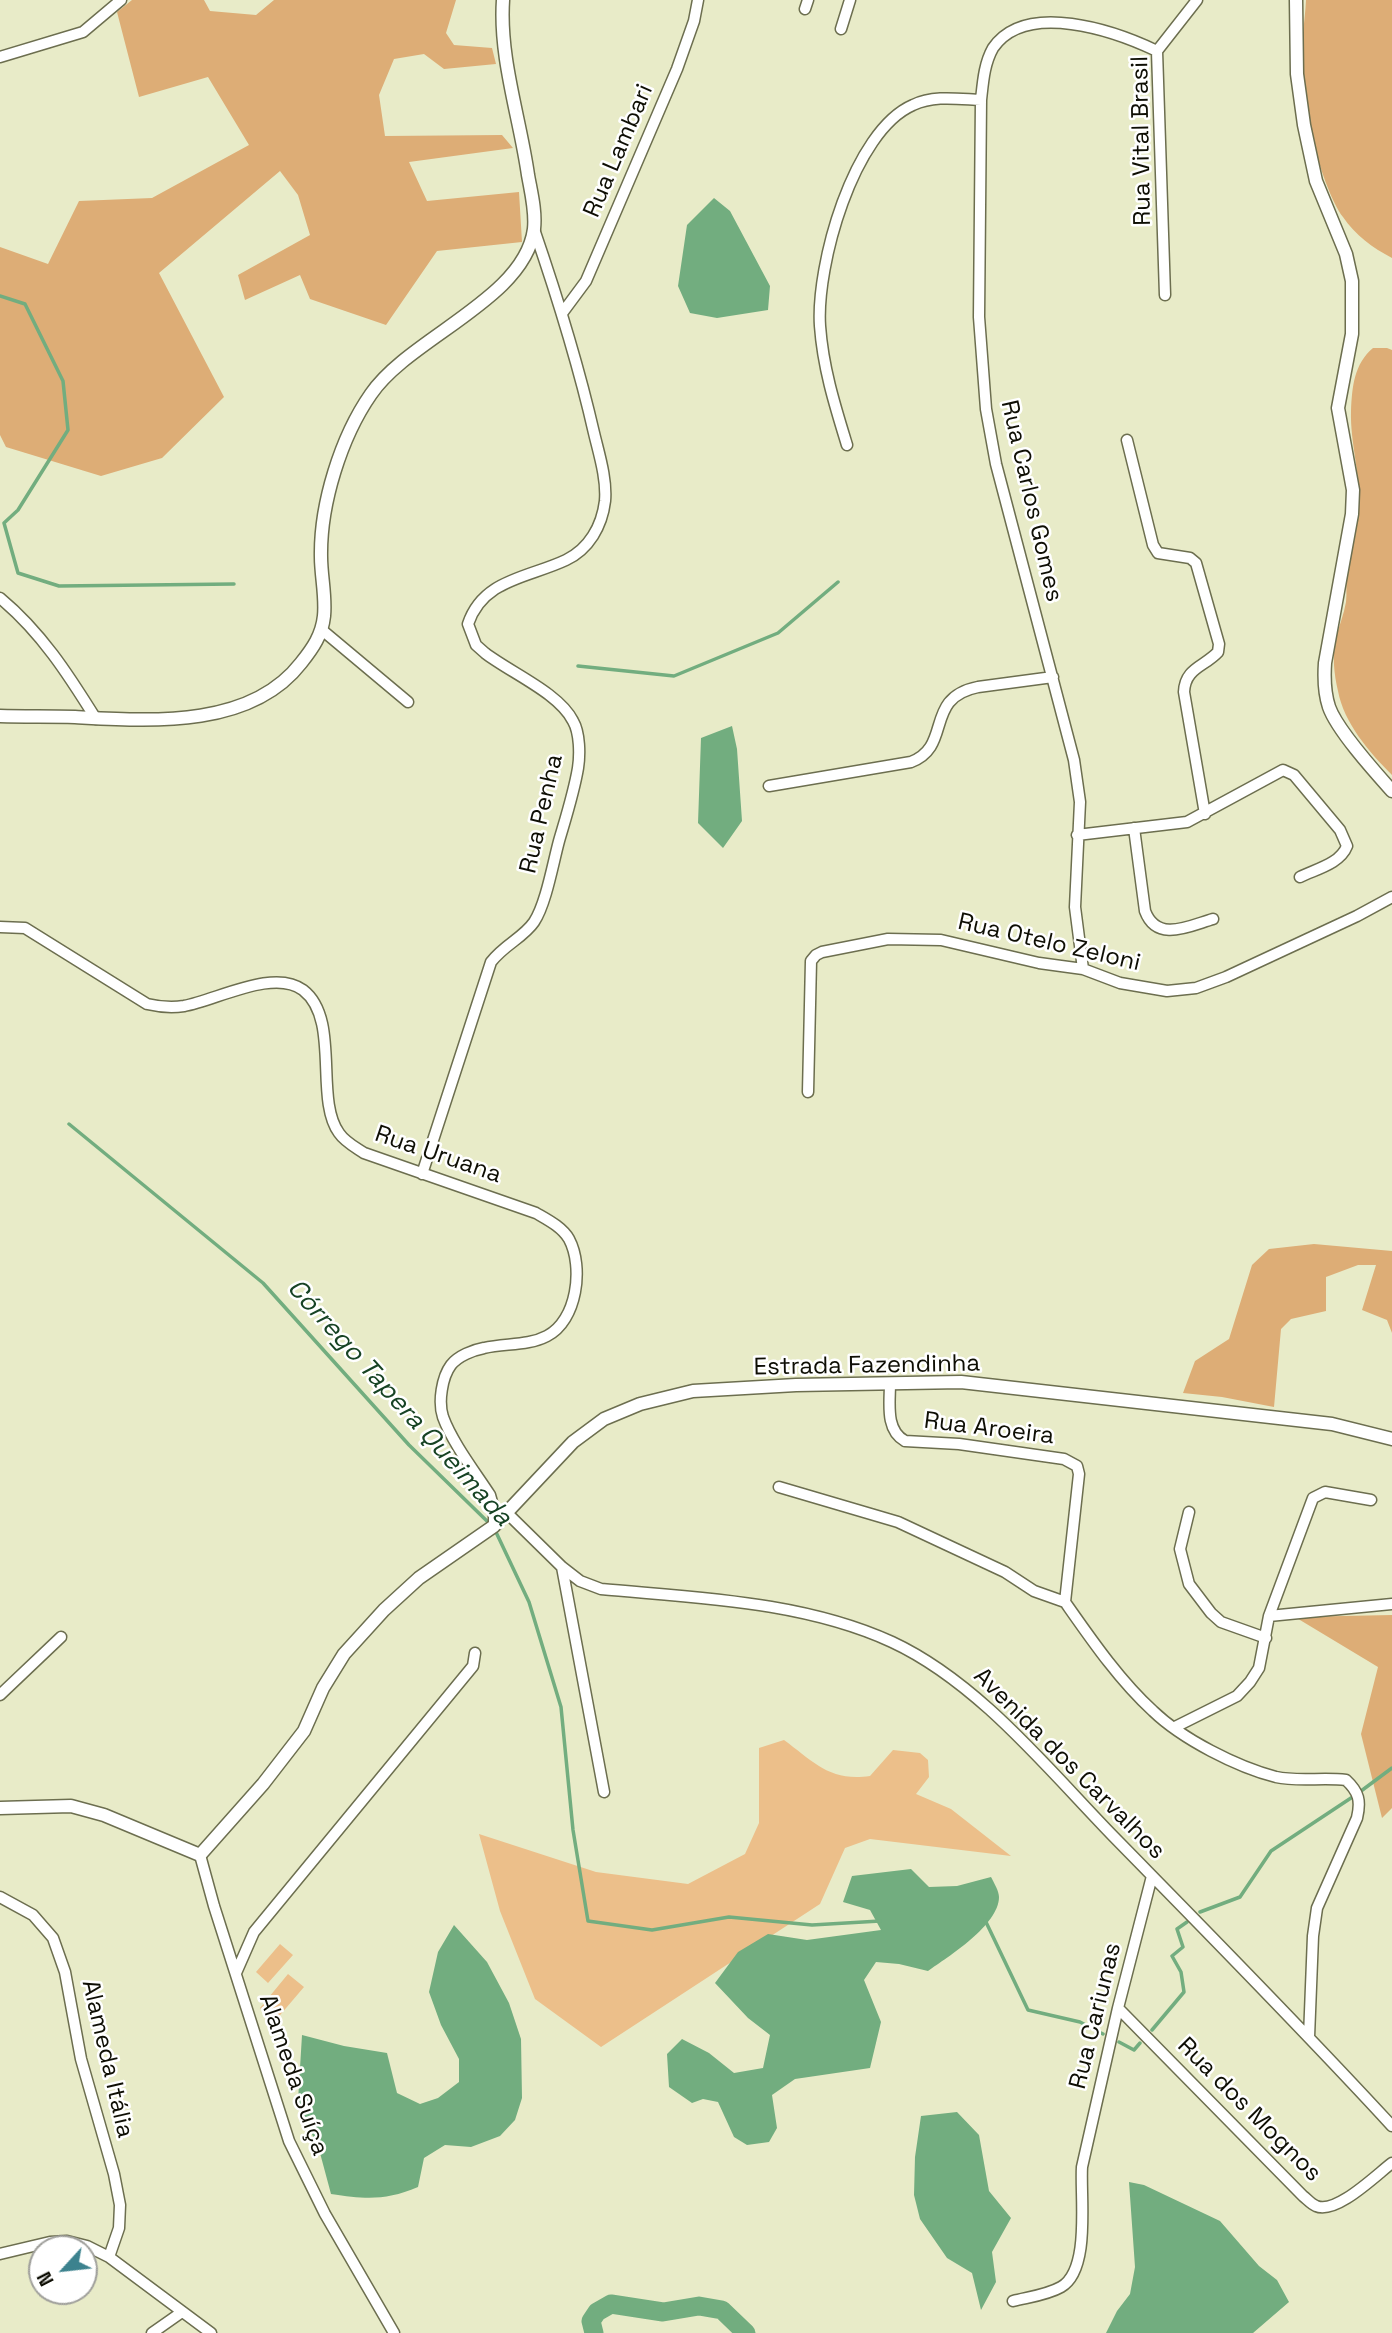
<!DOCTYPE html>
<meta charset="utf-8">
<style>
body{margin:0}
#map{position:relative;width:1392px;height:2333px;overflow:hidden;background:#e8ebc8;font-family:"Space Grotesk",sans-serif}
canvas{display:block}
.north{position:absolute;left:28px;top:2235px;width:70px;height:70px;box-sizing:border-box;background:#fff;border:2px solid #9f9f9b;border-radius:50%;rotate:243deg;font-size:19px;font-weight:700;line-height:28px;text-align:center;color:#0e0e04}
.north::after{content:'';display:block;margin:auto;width:24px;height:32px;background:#3c828e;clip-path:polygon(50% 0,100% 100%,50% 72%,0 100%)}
</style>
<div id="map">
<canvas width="1392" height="2333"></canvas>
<div class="north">N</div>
</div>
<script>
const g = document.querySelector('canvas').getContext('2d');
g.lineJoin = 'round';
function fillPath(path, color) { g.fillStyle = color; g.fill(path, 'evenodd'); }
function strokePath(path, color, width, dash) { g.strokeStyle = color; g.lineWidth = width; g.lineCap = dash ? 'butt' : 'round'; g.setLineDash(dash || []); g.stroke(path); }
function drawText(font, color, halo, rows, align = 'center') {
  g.font = font + ' "Space Grotesk",sans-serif'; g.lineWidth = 5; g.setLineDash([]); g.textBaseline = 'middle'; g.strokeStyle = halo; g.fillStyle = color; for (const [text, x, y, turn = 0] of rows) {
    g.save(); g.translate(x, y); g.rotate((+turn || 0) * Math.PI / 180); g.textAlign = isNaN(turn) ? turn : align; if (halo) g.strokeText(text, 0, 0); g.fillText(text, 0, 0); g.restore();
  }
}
const green = new Path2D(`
 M 784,1740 C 814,1762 830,1782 870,1776 L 893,1750 L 920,1753 L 928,1760 L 929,1777 L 916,1794 L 951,1809 L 1011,1856 L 870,1839 L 845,1848 L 820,1904 L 601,2047 L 535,1999 L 500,1911 L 479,1834 L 596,1872 L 688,1884 L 745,1854 L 759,1823 L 759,1748 Z
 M 280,1944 L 293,1955 L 268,1983 L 256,1972 Z
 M 288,1974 L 304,1987 L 275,2021 L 260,2008 Z`);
const forest = new Path2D(`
 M 132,0 L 204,0 L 210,11 L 256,15 L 274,0 L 456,0 L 446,33 L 454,45 L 492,48 L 496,64 L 444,69 L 424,54 L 394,59 L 379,95 L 385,136 L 502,135 L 513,148 L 409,162 L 427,201 L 519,192 L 522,242 L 437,251 L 386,325 L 310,299 L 300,275 L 245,300 L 238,275 L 310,235 L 298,195 L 280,171 L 159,273 L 224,397 L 162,458 L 101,476 L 6,447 L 0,435 L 0,247 L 48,264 L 79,201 L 152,198 L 249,145 L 208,77 L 139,97 L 117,12 Z
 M 1306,0 L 1392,0 L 1392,258 C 1373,248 1355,235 1343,217 C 1322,189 1300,100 1301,64 C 1301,43 1305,21 1306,0 Z
 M 1373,348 L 1387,348 L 1392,350 L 1392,775 C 1369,752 1344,723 1338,691 C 1334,674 1332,655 1336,638 C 1339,626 1344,614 1346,602 C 1347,593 1346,584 1346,575 C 1347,552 1356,530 1358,507 C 1361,474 1350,443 1351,411 C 1352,387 1354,364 1373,348 Z
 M 1314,1244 L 1392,1251 L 1392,1333 L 1387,1320 L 1362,1310 L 1376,1265 L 1358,1265 L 1326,1277 L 1326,1311 L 1291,1319 L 1281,1329 L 1274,1407 L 1222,1397 L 1183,1393 L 1195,1361 L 1229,1339 L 1252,1265 L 1269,1249 Z
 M 1392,1615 L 1392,1808 L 1382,1818 L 1361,1734 L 1378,1667 L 1295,1617 Z`);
const water = new Path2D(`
 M 714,198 L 730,211 L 770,286 L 768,310 L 717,318 L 690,313 L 678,286 L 687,225 Z
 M 732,726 L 737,749 L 742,821 L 723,848 L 698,823 L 701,738 Z
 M 911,1869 L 929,1887 L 957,1886 L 991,1877 C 994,1883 999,1891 999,1897 C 999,1925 948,1957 928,1971 L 899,1964 L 876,1962 L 864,1980 L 881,2022 L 870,2068 L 795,2079 L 772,2095 L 777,2128 L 769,2142 L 747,2145 L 734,2137 L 718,2102 L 703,2099 L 692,2103 L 669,2087 L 667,2054 L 682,2039 L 709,2053 L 734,2073 L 763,2068 L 770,2035 L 748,2018 L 715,1983 L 738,1952 L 768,1934 L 807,1940 L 881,1930 L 870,1910 L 843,1902 L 852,1876 Z
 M 454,1925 L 487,1962 L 509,2003 L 521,2039 L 522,2098 L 515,2120 L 500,2136 L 471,2147 L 445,2145 L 424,2158 L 418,2187 C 385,2201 365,2199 331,2194 L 320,2153 L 298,2101 L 302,2035 L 344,2046 L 387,2053 L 397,2093 L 420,2104 L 438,2098 L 459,2082 L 459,2059 L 441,2025 L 429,1992 L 438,1952 Z
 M 957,2112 L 979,2135 L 989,2191 L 1011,2218 L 992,2252 L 996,2282 L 981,2310 L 972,2273 L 947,2258 L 920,2219 L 914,2195 L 915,2157 L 921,2116 Z
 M 1129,2182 L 1144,2185 L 1220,2221 L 1259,2266 L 1277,2280 L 1289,2302 L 1253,2333 L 1106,2333 L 1117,2311 L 1130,2294 L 1135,2267 Z`);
const stream = new Path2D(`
 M 0,296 L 25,304 L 63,381 L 68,430 L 18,510 L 4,523 L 18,573 L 59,586 L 234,584
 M 578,666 L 674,676 L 778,633 L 838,582
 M 69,1124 L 263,1283 L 409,1445 L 490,1524
 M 495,1530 L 529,1602 L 561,1707 L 573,1830 L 588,1921 L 652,1930 L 729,1917 L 812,1925 L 880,1921
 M 1200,1912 L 1240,1897 L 1271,1851 L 1357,1794 L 1392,1768
 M 985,1920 L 1028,2010 L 1080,2022 L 1103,2034
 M 1152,2030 L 1184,1992 L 1181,1972 L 1172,1956 L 1183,1947 L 1177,1929 L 1187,1922
 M 1119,2042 L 1134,2050 L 1140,2043`);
const river = new Path2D(`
 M 594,2333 L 591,2321 L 597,2312 L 611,2304 L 663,2312 L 699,2306 L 722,2310 L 746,2333`);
const minor = new Path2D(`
 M 805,9 L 808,0
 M 841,29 L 850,0
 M 0,57 L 83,32 L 121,0
 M 1165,295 L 1157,51 L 1197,0
 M 563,312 L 586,281 L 677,69 L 694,21 L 698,0
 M 1127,440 L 1153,545 L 1158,553 L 1190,558 L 1196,563 L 1219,644 L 1218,652 C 1204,667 1185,668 1184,692 L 1205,814
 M 847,445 C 835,406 823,368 820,326 C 816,266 853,131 913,105 C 934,95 958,99 981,100
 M 0,598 C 41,632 68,674 96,719
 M 322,630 L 408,702
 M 769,786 L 911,762 C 953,746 923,698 978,687 L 1053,677
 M 1134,828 L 1145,911 C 1157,943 1189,926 1213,919
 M 1077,835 L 1187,822 L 1283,770 L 1294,775 L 1340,830 L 1347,846 C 1340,864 1316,869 1300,877
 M 0,927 L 25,928 L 147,1004 C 160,1007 171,1008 184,1006 C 217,1000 274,968 303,990 C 341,1019 314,1099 339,1133 C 345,1142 355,1147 364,1153 L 536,1213 C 548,1220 562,1227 569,1239 C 584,1267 577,1321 547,1336 C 528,1346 505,1343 484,1348 C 473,1350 458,1356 451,1365 C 442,1377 438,1402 443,1417 C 452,1442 475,1472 490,1495 L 494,1509 L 494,1526
 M 1083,969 L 1075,907 L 1080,802 L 1074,760 L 996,464 L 986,409 L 979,317 L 981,100 C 983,82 984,64 993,48 C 1026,0 1115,31 1157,51
 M 808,1092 L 811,961 L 816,955 L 822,952 L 888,939 L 941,940 L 1039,963 L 1083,969 L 1120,983 L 1167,991 L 1196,988 L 1226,977 L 1357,916 L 1392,897
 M 422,1174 L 491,962 C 505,944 523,938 534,922 C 546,904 553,863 559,841 C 566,817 574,792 578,768 C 580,755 580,733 573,721 C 559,693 511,673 485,653 L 476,645 L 468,624 C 483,579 528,578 566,560 C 589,549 602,526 605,501 C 607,479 599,454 594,433 C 578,363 557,296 534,229
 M 890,1383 C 890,1403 885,1430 905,1441 L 959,1444 L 1064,1459 L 1077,1466 L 1079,1474 L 1065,1602
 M 779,1487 L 898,1522 L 1005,1572 L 1034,1591 L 1065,1602
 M 1189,1512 L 1180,1549 L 1189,1584 L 1211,1613 L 1221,1622 L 1266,1638
 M 507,1513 L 562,1567 L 580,1581 L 601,1589 C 697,1598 803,1601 892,1642 C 978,1682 1047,1768 1113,1836 C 1207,1932 1301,2027 1392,2126
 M 562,1567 L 604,1792
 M 1065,1602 C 1091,1639 1119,1680 1153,1711 C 1182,1739 1237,1767 1276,1777 C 1298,1782 1323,1777 1346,1780 C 1359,1792 1361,1801 1357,1818 L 1317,1908 L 1313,1936 L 1309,2037
 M 1269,1616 L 1392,1604
 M 0,1695 L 61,1637
 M 1175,1727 L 1237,1696 L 1250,1682 L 1259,1668 L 1269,1616 L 1313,1498 L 1325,1492 L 1371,1500
 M 200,1855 L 214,1906 L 289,2141 L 325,2214 L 394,2333
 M 0,1897 L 33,1915 L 53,1938 L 65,1972 L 81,2059 L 114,2174 L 120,2205 L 119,2228 L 109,2257
 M 236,1973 L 254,1932 L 473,1666 L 475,1653
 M 1118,2008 L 1303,2196 C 1307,2199 1311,2204 1316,2206 C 1336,2215 1376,2175 1392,2163
 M 0,2254 L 50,2242 L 67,2241 L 87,2246 L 109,2257 L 211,2333
 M 1013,2301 C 1029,2297 1047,2295 1061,2287 C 1091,2270 1080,2196 1082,2167 L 1118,2008 L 1152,1876
 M 152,2333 L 182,2312`);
const tertiary = new Path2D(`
 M 1296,0 L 1297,74 L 1304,125 L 1316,181 L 1346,254 L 1352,281 L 1352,334 L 1338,408 L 1353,490 L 1352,514 L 1325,663 C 1324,678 1324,692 1329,707 C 1337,730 1375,772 1392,791
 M 0,716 C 25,717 50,716 75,717 C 149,721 250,729 301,663 C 313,648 322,635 324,616 C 326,596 321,576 321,557 C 320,504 341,437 371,394 C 409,338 525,299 534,229 C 536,211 531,192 528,175 C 520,118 499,58 503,0
 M 0,1808 L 71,1806 L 104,1815 L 200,1855 L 263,1784 L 304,1731 L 323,1688 L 344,1654 L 384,1610 L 419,1578 L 494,1526 L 573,1442 L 604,1419 L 640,1404 L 693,1391 L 796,1385 L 961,1382 L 1332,1424 L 1392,1439`);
const streetNames = [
 ["Rua Vital Brasil",1142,141,-91],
 ["Rua Lambari",619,151,-67],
 ["Rua Carlos Gomes",1031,501,77],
 ["Rua Penha",542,814,-77],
 ["Rua Otelo Zeloni",1049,943,13],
 ["Rua Uruana",438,1155,19],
 ["Estrada Fazendinha",867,1366,-1],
 ["Rua Aroeira",989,1429,7],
 ["Avenida dos Carvalhos",1069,1764,45],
 ["Rua Cariunas",1096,2016,-76],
 ["Alameda Itália",107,2059,77],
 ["Alameda Suíça",293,2075,71],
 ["Rua dos Mognos",1249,2110,45]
];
const waterNames = [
 ["Córrego Tapera Queimada",399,1403,48]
];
fillPath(green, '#ecbf8a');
fillPath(forest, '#ddad76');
fillPath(water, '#72ad7f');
strokePath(stream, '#72ad7f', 3.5);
strokePath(river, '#72ad7f', 19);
strokePath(minor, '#6c6e4f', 13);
strokePath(tertiary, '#6c6e4f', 15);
strokePath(minor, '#fff', 10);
strokePath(tertiary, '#fff', 12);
drawText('24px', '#0e0e04', '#fff', streetNames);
drawText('italic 26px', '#174324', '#fff', waterNames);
</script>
